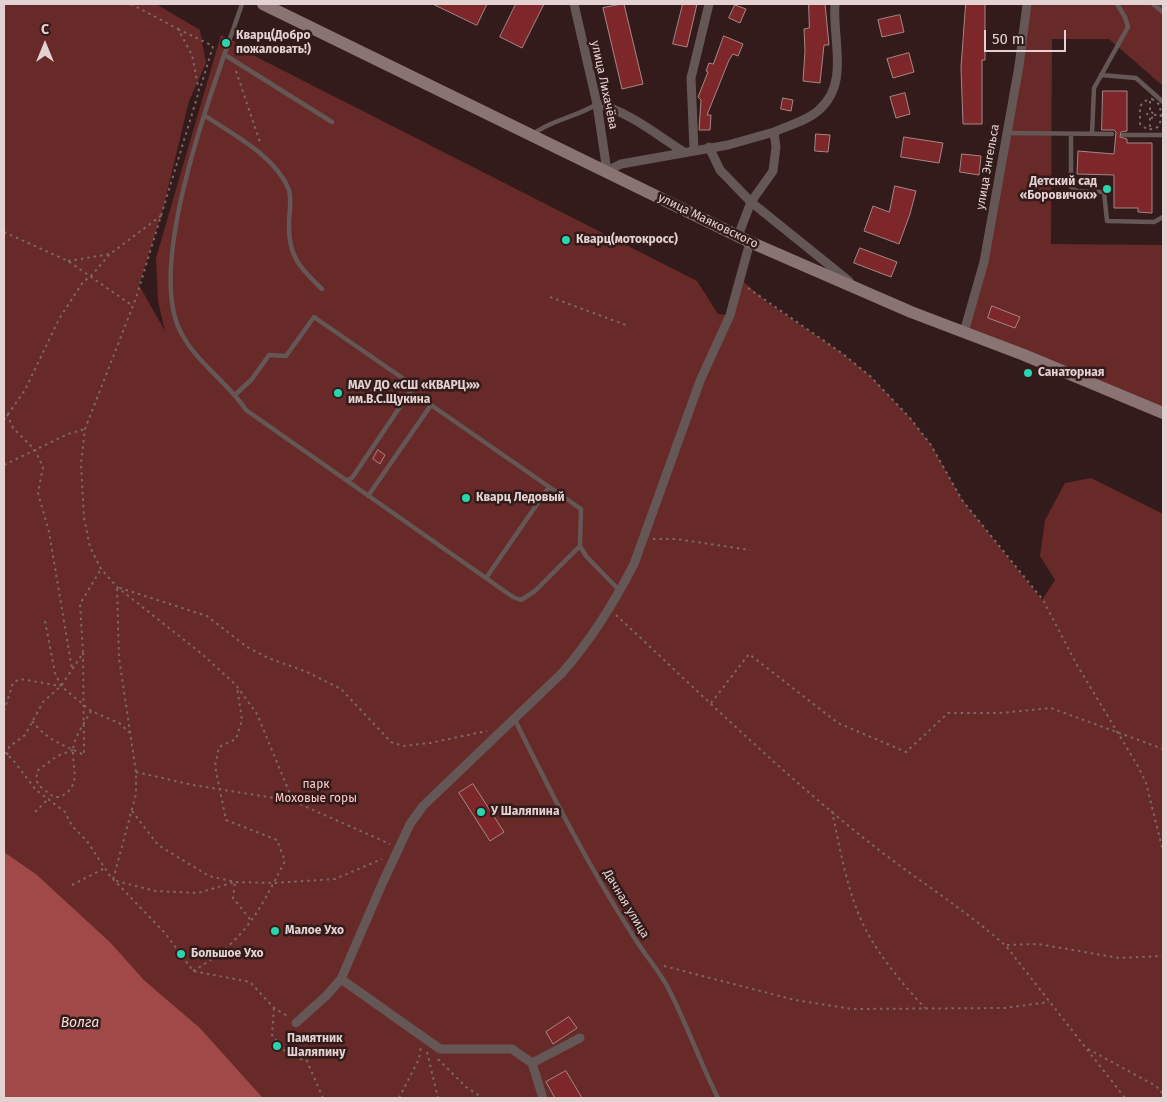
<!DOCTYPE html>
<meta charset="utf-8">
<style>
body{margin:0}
#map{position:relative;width:1167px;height:1102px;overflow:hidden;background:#321b1a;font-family:"Fira Sans",sans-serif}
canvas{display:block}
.frame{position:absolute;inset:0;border:5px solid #e3d2d1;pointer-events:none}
.north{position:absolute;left:20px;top:20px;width:50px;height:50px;-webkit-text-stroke:4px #321b1a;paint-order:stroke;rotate:0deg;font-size:14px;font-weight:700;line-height:20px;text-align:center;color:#e3d2d1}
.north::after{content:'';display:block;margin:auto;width:18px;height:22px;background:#e3d2d1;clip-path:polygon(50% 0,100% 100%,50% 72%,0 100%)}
.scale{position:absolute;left:984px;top:30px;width:82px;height:22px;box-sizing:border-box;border:2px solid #e3d2d1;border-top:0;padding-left:6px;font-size:15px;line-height:18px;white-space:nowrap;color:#e3d2d1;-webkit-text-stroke:4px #321b1a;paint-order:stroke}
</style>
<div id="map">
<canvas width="1167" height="1102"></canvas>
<div class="frame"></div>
<div class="north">С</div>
<div class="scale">50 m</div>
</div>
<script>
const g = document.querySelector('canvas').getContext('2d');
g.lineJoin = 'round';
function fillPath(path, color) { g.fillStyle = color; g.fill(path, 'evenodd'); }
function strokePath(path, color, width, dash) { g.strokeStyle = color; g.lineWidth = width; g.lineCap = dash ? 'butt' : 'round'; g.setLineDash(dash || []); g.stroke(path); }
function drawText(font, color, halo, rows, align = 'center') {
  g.font = font + ' "Fira Sans",sans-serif'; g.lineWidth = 5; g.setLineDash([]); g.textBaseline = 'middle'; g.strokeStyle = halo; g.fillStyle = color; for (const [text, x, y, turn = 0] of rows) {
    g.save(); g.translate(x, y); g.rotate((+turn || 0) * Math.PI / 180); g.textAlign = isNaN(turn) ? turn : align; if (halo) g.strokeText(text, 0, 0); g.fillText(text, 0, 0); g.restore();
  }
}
const green = new Path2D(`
 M 4,4 L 156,4 L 200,30 L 206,63 L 189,101 L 163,209 L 139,285 L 165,331 L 158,301 L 156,258 L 221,35 L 236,42 L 235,46 L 697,281 L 718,314 L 730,315 L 740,279 L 767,302 L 843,354 L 870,376 L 910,418 L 931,445 L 962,500 L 1042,600 L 1055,580 L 1040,556 L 1045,520 L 1065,483 L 1091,478 L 1163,514 L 1163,1098 L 263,1098 L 200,1028 L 144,980 L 111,943 L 36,874 L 4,852 Z
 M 1027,4 L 1163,4 L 1163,86 L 1109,39 L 1052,39 L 1051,244 L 1163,245 L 1163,413 L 964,332 L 972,308 Z`);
const water = new Path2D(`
 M 4,852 L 36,874 L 111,943 L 144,980 L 200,1028 L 263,1098 L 4,1098 Z`);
const building = new Path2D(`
 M 433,4 L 487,4 L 477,25 Z
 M 516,4 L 544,4 L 522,48 L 500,37 Z
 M 624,4 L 643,84 L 622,89 L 603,8 Z
 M 683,4 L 697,4 L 687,47 L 673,44 Z
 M 809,4 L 825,4 L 829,45 L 824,45 L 820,83 L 803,81 L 805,51 L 804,29 L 809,28 Z
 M 966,4 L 985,4 L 985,60 L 982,60 L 982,124 L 963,124 L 961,68 Z
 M 735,5 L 746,9 L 740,23 L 729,18 Z
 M 900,15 L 904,32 L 882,37 L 878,20 Z
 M 724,36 L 743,44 L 738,56 L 733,54 L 729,60 L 707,115 L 711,115 L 710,130 L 699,130 L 701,100 L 698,97 L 708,72 L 706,71 L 709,63 L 713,64 Z
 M 909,53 L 914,72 L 893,78 L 887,59 Z
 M 1103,91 L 1127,91 L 1127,131 L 1121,132 L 1120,137 L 1127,139 L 1127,143 L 1152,143 L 1152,213 L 1138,212 L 1138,208 L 1114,208 L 1114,175 L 1077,174 L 1078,151 L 1114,154 L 1116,132 L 1114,130 L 1102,130 Z
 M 905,93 L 910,114 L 896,118 L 890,97 Z
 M 783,98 L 793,100 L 791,111 L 781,109 Z
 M 816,134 L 830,135 L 828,152 L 815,151 Z
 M 904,137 L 943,143 L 939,163 L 901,157 Z
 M 962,154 L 981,156 L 979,175 L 960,172 Z
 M 895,186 L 916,191 L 910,214 L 899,244 L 864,231 L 873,206 L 889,212 Z
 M 860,248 L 897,262 L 891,277 L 854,263 Z
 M 992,306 L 1020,317 L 1015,328 L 988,318 Z
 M 378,450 L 385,455 L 380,464 L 373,459 Z
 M 473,784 L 504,832 L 490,841 L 459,793 Z
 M 569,1017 L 577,1028 L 553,1044 L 546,1032 Z
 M 566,1071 L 582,1098 L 555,1098 L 546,1082 Z`);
const path = new Path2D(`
 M 131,4 L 178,29 L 192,55 L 199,91 L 136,298 L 85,429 L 81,464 L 84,518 L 90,547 L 101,569 L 117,587 L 202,654 L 236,685 L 257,714 L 293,801 L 390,844
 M 178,29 L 213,46 L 200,89
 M 236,71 L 260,142
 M 1152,99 L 1160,105 L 1161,120 L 1158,127 L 1148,130 L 1140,124 L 1140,106 L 1145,101 Z
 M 1150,101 L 1150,111 L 1147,114 L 1152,118 L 1154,114 L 1150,111
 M 1154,115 L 1163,115
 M 1150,118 L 1150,128
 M 4,232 L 68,261 L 133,306
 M 68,261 L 110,254 L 162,215
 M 748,288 L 843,354 L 870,376 L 910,418 L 931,445 L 962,500 L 1043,600 L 1077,665 L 1139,768 L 1146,783 L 1163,851
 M 550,297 L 626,325
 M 7,414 L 13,428 L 35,450 L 43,467 L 38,493 L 49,532 L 72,669
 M 4,420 L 25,390 L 59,319 L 83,282 L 91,276 L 110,254
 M 4,465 L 68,434 L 85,429
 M 653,539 L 676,539 L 750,550
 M 616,615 C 699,692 781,773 870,843 C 914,878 963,908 1006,946 L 1125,1098
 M 45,621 L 55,673 L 61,686 L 91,711 L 121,724 L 129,733
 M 711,703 L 749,654 L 838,723 L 906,752 L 948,713 L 1000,713 L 1051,708 L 1163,749
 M 4,711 L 13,683 L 20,679 L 61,686
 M 32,721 C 48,741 62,744 84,755 L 83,653
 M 73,750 L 57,756 L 37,771 C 36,779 36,783 42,788 C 51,795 56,801 65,794 C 81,783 72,765 73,750 C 74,737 85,722 91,711
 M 4,752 L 13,760 L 36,790 L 65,812 L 72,826 L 87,841 L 110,876 L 165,933 L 193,971 L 250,982 L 274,1008 L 289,1017
 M 7,755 L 9,747 L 25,735 L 43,702 L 61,686 L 83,653 L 80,604 L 101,569
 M 136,772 L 193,785 L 293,801
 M 132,811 L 158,845 L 209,876 L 235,882 L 274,883 L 335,879 L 382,859
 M 832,811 C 840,849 848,897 867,932 C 881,958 905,987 925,1008
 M 35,812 L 49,798
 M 72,885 L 105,868
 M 250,919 L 233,898 L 235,882 L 198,893 L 155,891 L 113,880 L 136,794 L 136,772 L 119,658 L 117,587 L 207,616 L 247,647 L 268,658 L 307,672 L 341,689 L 391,742 L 403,746 L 430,743 L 487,731
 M 1007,945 L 1038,944 L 1119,958 L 1163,956
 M 664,966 L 795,1000 L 852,1009 L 1005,1008 L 1049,1002
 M 193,971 C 246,940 258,913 285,861 L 277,840 L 226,820 L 215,766 L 219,747 L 236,739 L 242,720 L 237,687
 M 274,1008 L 272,1035 L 288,1055 L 307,1061 L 323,1098
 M 1088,1049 L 1156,1086 L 1163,1094
 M 427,1052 L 438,1098
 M 438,1059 L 466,1087 L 483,1098
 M 399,1098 L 419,1059 L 421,1046`);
const lane = new Path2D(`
 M 242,4 C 217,78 148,253 178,326 C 192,360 226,380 246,410 L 513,597 L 521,600 L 535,591 L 580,546
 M 1153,4 L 1163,12
 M 225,55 L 332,122
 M 1101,75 L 1136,78 L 1163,102
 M 204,115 C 232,134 276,156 289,190 C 292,200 289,214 289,224 C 288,256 300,268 322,289
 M 1007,133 L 1112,134
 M 533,134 C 553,119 577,117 597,104
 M 1071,134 L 1071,187 L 1077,191 L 1104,192 L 1107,221 L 1154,222 L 1163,217
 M 1092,134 L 1094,88 L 1128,27 L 1125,17 L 1117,4
 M 1123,135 L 1163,135
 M 236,394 L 252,379 L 269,355 L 286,356 L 314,317 L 414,386 L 352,478 L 347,480
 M 368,496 L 431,405 L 581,509 L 580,546 L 586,556 L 620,591
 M 486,578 L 549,487
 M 515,720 C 551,793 588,865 632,934 C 642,951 656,967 666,984 C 686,1021 699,1061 718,1098`);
const street = new Path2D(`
 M 574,4 L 597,104 L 607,171 L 621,164 L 728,145 L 774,132
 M 597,104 C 628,111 657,135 684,152
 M 709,147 L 720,170 L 751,202 L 849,281
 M 694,150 L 691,78 L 709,4
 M 738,236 L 751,202 L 773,171 L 776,147 L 774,132 C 789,125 807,121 819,110 C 850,83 832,39 835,4
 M 964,332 L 984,262 L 1019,66 L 1027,4
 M 341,979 L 440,1049 L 512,1049 L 532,1063 L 543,1098
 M 296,1023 L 327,995 L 341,979 L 382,884 L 410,824 L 423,806 L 562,673 C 591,640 614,603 634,564 L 700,381 L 730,315 L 750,242
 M 532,1063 L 580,1038`);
const secondary = new Path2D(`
 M 263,4 L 750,242 L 911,312 L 1024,355 L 1163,413`);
const markers = [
 [226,43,5,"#28d5ad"],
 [1107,189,5,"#28d5ad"],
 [566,240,5,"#28d5ad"],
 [1028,373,5,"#28d5ad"],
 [338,393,5,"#28d5ad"],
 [466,498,5,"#28d5ad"],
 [481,812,5,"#28d5ad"],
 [275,931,5,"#28d5ad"],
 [181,954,5,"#28d5ad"],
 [277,1046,5,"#28d5ad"]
];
const poiNames = [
 ["Кварц(Добро",236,36],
 ["пожаловать!)",236,50],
 ["Детский сад",1097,182,"right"],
 ["«Боровичок»",1097,196,"right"],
 ["Кварц(мотокросс)",576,240],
 ["Санаторная",1038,373],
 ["МАУ ДО «СШ «КВАРЦ»»",348,386],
 ["им.В.С.Щукина",348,400],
 ["Кварц Ледовый",476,498],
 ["У Шаляпина",491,812],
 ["Малое Ухо",285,931],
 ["Большое Ухо",191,954],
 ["Памятник",287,1039],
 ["Шаляпину",287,1053]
];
const streetNames = [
 ["улица Лихачёва",604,85,78],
 ["улица Энгельса",988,167,-80],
 ["улица Маяковского",708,221,26],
 ["Дачная улица",626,904,59]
];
const parkNames = [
 ["парк",316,785],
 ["Моховые горы",316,799]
];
const waterNames = [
 ["Волга",80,1023]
];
fillPath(green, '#682929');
fillPath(water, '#a14848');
fillPath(building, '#7d272a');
strokePath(building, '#a68785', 1);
strokePath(path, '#7c6867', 2, [2.5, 4]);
strokePath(lane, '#645756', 4.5);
strokePath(street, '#645756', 9);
strokePath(secondary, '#897473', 12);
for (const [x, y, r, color] of markers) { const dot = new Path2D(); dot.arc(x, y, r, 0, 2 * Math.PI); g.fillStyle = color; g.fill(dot); strokePath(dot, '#321b1a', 2); }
drawText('bold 12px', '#e3d2d1', '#321b1a', poiNames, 'left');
drawText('12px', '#e3d2d1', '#321b1a', streetNames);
drawText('12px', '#fdc9c6', '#321b1a', parkNames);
drawText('italic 14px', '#f5dad8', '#321b1a', waterNames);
</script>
